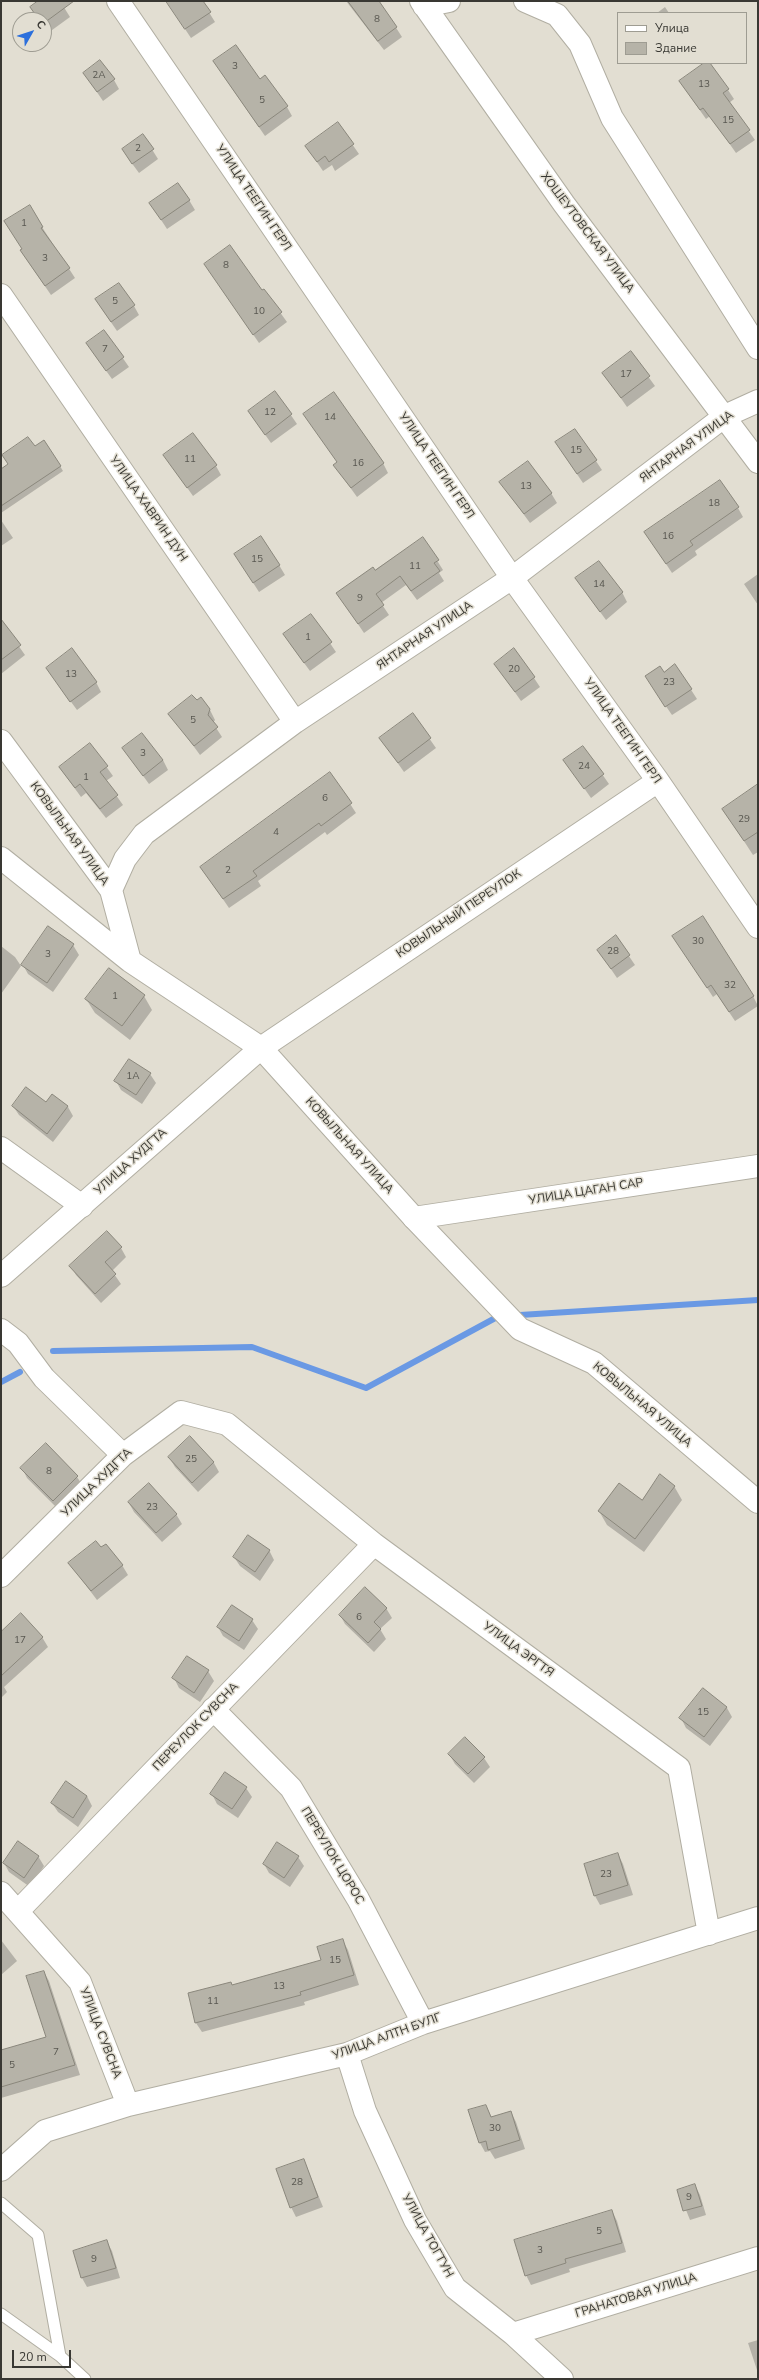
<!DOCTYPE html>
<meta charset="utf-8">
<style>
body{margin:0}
#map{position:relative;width:759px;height:2380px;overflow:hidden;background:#e2ded2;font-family:"Nunito Sans",sans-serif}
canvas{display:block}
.frame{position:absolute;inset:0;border:2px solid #393833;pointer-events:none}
.legend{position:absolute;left:617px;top:12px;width:130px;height:52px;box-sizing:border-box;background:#e2ded2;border:1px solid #9e9c92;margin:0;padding:5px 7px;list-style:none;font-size:12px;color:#393833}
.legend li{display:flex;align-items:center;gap:8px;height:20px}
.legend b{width:20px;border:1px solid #9e9c92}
.north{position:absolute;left:12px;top:12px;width:40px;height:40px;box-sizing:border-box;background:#e2ded2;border:1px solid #9e9c92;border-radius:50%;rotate:51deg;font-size:11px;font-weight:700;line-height:16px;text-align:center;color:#393833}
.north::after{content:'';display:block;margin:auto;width:14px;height:18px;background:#2b6fdc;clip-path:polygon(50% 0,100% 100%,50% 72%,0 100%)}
.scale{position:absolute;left:12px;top:2350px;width:59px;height:18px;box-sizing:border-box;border:2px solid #393833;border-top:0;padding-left:5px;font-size:12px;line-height:14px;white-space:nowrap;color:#393833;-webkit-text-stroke:3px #e2ded2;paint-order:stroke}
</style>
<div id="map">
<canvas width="759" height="2380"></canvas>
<div class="frame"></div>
<ul class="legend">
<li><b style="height:5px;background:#fff"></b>Улица</li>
<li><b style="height:11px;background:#b6b3a8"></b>Здание</li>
</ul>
<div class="north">С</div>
<div class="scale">20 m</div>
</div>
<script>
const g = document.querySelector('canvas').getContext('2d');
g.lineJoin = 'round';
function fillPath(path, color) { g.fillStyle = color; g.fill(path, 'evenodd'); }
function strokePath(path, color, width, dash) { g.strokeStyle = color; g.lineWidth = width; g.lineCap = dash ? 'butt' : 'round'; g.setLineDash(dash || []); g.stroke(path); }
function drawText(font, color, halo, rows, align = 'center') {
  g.font = font + ' "Nunito Sans",sans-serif'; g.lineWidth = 3; g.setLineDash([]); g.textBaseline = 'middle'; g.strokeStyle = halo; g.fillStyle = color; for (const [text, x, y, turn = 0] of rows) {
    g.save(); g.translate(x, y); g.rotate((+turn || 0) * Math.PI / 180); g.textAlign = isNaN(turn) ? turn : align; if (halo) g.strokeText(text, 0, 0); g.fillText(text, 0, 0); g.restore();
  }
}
const shadow = new Path2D(`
 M 40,1 L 60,1 L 70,17 L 48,33 L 44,27 L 44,20 L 39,20 L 31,7 Z
 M 169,1 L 202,1 L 215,22 L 191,38 L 167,2 Z
 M 346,1 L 379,1 L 402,37 L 384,50 Z
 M 665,7 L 669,13 L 657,13 Z
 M 706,63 L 709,63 L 728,90 L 734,99 L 729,103 L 755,140 L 736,153 L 710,116 L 706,119 L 680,82 Z
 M 220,71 L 287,107 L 292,116 L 265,136 Z
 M 84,73 L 114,80 L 119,89 L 103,101 Z
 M 338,124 L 359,154 L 335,171 L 332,165 L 323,171 L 306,146 Z
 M 143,135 L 158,159 L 139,173 L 128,158 Z
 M 189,200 L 195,210 L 167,229 L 150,203 Z
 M 42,227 L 75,278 L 51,295 L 27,260 L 21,251 L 23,249 L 11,231 Z
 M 264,290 L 287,322 L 259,343 L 237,311 Z
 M 134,306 L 139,315 L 117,331 L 102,309 Z
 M 104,331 L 129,367 L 112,379 L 87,344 Z
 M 631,353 L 655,386 L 627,407 L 604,374 Z
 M 275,392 L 297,424 L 271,443 L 249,412 Z
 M 575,430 L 602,470 L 583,483 L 562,452 Z
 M 35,448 L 60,466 L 63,471 L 1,513 L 1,470 Z
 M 164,455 L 216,466 L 221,475 L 193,496 Z
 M 383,463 L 388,473 L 357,497 L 334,465 Z
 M 500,482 L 551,493 L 557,503 L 530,523 Z
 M 738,508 L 743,517 L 695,551 L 697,555 L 672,573 L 651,541 Z
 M 1,520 L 13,538 L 1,546 Z
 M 423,538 L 443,570 L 439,573 L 444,581 L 417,600 L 406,585 L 381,603 L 389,615 L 364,633 L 337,593 L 375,571 Z
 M 241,564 L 279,565 L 285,575 L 259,592 Z
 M 758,574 L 758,605 L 744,584 Z
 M 576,579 L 622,592 L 627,602 L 606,620 Z
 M 311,615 L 336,652 L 310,671 L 290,644 Z
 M 1,621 L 25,655 L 1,674 Z
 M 495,664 L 534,678 L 540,687 L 521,701 Z
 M 675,665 L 697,699 L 672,715 L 652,686 L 663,673 Z
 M 47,669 L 96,682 L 101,692 L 77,710 Z
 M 210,710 L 215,720 L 213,723 L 222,737 L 200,755 L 170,714 Z
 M 412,714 L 436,748 L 404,772 L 380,738 Z
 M 90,744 L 113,776 L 106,781 L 123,805 L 106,818 L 86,793 L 81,797 L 60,768 Z
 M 583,747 L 609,784 L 591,798 L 565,761 Z
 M 123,748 L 163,760 L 168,770 L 149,784 Z
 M 330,773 L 356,813 L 327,835 L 325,832 L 258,881 L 261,886 L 229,908 L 201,867 Z
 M 758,785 L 758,852 L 753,855 L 723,809 Z
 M 48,928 L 73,945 L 79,955 L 53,992 L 28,974 L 23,965 Z
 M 616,937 L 635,965 L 617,978 L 598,950 Z
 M 679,945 L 753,996 L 758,1006 L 735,1021 L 717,994 L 713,997 Z
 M 1,946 L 15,957 L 21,966 L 1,994 Z
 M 144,996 L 152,1010 L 130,1040 L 95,1013 L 86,999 Z
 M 150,1074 L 156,1083 L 142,1104 L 121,1090 L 116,1081 Z
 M 52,1095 L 68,1107 L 73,1116 L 53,1142 L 19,1115 L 13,1106 L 46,1103 Z
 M 121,1248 L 126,1257 L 112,1271 L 121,1284 L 101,1303 L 76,1275 L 71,1266 Z
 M 190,1438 L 214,1463 L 219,1472 L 198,1492 L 175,1467 L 169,1457 Z
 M 46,1444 L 77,1477 L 83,1486 L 59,1510 L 27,1478 L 22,1468 Z
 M 674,1486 L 682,1500 L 644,1552 L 607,1525 L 599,1511 L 642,1501 Z
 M 129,1503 L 176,1514 L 182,1524 L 162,1542 L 134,1512 Z
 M 101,1549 L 122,1565 L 128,1575 L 97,1600 L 69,1563 Z
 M 269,1550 L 274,1560 L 260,1581 L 240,1566 L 234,1557 Z
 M 232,1606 L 252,1620 L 258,1629 L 244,1650 L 223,1636 L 218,1627 Z
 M 386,1608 L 392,1618 L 380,1629 L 386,1639 L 374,1652 L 345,1624 L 340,1615 Z
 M 1,1633 L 42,1637 L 48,1647 L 4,1687 L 7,1692 L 1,1698 Z
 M 188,1657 L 208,1671 L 214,1681 L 200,1702 L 179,1688 L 174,1678 Z
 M 703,1689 L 727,1708 L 732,1717 L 710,1746 L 686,1728 L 681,1718 Z
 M 449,1754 L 484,1758 L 490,1767 L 474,1783 L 455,1764 Z
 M 246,1788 L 252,1797 L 238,1818 L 217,1804 L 212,1794 Z
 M 87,1796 L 92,1806 L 78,1827 L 58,1812 L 52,1803 Z
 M 618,1854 L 623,1864 L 633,1895 L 600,1905 L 595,1896 Z
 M 38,1856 L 44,1866 L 30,1887 L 9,1872 L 4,1863 Z
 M 298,1857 L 304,1866 L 290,1887 L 269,1873 L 264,1864 Z
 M 1,1940 L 17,1961 L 1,1975 Z
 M 343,1941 L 348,1950 L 359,1985 L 304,2002 L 305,2005 L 202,2032 L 196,2023 L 232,1986 L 322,1961 Z
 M 44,1972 L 49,1981 L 80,2075 L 1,2098 L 1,2051 L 47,2038 Z
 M 486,2106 L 492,2118 L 511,2112 L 516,2122 L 525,2149 L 495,2159 L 490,2151 L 485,2152 L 480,2143 Z
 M 304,2160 L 323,2207 L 296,2217 L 291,2207 Z
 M 695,2185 L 700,2195 L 706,2215 L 690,2220 L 678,2190 Z
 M 612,2211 L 617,2221 L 626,2252 L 569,2269 L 570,2272 L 531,2285 L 526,2275 Z
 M 107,2242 L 112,2251 L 120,2278 L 87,2287 L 82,2278 L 74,2251 Z
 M 758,2340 L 758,2373 L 748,2343 Z`);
const stream = new Path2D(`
 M 520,1315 L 758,1300
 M 53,1351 L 252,1347 L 366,1388 L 499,1316
 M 1,1382 L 20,1372`);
const building = new Path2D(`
 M 38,1 L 74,1 L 44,23 L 44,20 L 39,20 L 30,7 Z
 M 166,1 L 203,1 L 211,12 L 185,29 Z
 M 348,1 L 379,1 L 397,27 L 378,41 Z
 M 236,45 L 260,79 L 265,75 L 288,106 L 259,127 L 213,61 Z
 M 100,60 L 115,79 L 97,92 L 83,73 Z
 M 704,63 L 710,63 L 729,89 L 723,93 L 750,130 L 730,144 L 703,108 L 700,110 L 679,81 Z
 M 338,122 L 354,144 L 329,162 L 325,156 L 317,162 L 305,146 Z
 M 143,134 L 154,149 L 132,164 L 122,149 Z
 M 178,183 L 190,200 L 161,220 L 149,203 Z
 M 30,205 L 43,227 L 41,228 L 70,268 L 45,286 L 20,250 L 22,249 L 4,221 Z
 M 230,245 L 262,290 L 264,289 L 282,312 L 253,335 L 204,264 Z
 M 119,283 L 135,305 L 111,322 L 95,299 Z
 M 104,330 L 124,357 L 106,371 L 86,343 Z
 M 631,351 L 650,376 L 621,398 L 602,373 Z
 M 275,391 L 292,414 L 265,435 L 248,411 Z
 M 334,392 L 384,463 L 351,488 L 333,465 L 337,462 L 303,414 Z
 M 575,429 L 597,460 L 577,474 L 555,442 Z
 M 193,433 L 217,465 L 187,488 L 163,455 Z
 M 28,437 L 35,446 L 44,440 L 61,466 L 1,506 L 1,469 L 8,464 L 2,455 Z
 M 528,461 L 552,493 L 524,514 L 499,482 Z
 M 720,480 L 739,507 L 690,541 L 693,545 L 666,564 L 644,532 Z
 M 261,536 L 280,565 L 253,583 L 234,554 Z
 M 423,537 L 439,560 L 434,563 L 440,571 L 411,591 L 400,576 L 376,594 L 384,605 L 358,624 L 336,593 L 373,567 L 375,570 Z
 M 599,561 L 623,592 L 600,612 L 575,578 Z
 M 311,614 L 332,642 L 304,663 L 283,634 Z
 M 1,619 L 21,645 L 1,660 Z
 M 72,648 L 97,682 L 70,702 L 46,668 Z
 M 514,648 L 535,677 L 515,692 L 494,664 Z
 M 675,664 L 692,689 L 665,707 L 645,676 L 660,666 L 664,672 Z
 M 192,695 L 197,700 L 201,697 L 210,709 L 208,715 L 218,727 L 194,746 L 168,714 Z
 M 413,713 L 431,738 L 398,763 L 379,738 Z
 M 142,733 L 163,760 L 143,776 L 122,748 Z
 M 90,743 L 108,766 L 100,772 L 118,795 L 100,809 L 80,784 L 75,788 L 59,767 Z
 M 583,746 L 604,774 L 584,789 L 563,760 Z
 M 330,772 L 352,803 L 321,826 L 319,823 L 253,871 L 257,876 L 223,899 L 200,867 Z
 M 758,784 L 758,832 L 744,841 L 722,809 Z
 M 703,916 L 754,996 L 729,1012 L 711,985 L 707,988 L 672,936 Z
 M 48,926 L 74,944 L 47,983 L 21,965 Z
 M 616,935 L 630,955 L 611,969 L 597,950 Z
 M 109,968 L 145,995 L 122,1026 L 85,999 Z
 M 129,1059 L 151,1073 L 136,1095 L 114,1081 Z
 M 26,1087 L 46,1102 L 52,1094 L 68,1106 L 47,1134 L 12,1106 Z
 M 107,1231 L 122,1247 L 105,1262 L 116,1274 L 95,1294 L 69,1266 Z
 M 190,1436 L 214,1462 L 192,1483 L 168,1457 Z
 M 46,1443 L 78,1476 L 53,1501 L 20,1468 Z
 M 660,1474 L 675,1486 L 635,1539 L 598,1511 L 619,1483 L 642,1500 Z
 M 149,1483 L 177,1514 L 156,1533 L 128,1502 Z
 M 248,1535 L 270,1550 L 255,1572 L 233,1557 Z
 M 96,1541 L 101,1547 L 106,1544 L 123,1565 L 91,1591 L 68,1563 Z
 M 365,1587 L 387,1608 L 374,1622 L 381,1629 L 368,1643 L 339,1615 Z
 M 232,1605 L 253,1619 L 239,1641 L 217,1627 Z
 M 21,1613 L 43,1637 L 1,1676 L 1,1632 Z
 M 187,1656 L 209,1670 L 194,1693 L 172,1678 Z
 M 703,1688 L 727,1707 L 704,1737 L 679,1718 Z
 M 465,1737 L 485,1757 L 468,1774 L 448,1754 Z
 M 225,1772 L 247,1787 L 232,1809 L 210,1794 Z
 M 66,1781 L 87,1796 L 73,1818 L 51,1803 Z
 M 18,1841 L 39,1856 L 24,1878 L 3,1863 Z
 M 277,1842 L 299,1856 L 284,1878 L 263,1864 Z
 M 618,1853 L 628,1885 L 594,1896 L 584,1864 Z
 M 343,1939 L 354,1975 L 300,1992 L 301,1995 L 195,2023 L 188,1993 L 231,1982 L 232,1985 L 321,1960 L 317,1947 Z
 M 44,1971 L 75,2065 L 1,2087 L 1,2050 L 46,2037 L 26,1976 Z
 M 486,2105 L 491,2117 L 511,2111 L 520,2140 L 488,2150 L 486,2141 L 479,2143 L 468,2110 Z
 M 304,2159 L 318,2197 L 290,2208 L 276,2169 Z
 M 695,2184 L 702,2206 L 683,2211 L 677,2190 Z
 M 612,2210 L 622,2243 L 565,2259 L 566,2263 L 525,2276 L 514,2240 Z
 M 107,2240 L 116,2268 L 81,2278 L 73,2251 Z`);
const lane = new Path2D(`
 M 1,2203 L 38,2235 L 60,2356
 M 1,2314 L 60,2356 L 85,2379`);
const street = new Path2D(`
 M 118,1 L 512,578 L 658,781 L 758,927
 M 421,1 L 564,204 L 758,462
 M 525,1 L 557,15 L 580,44 L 612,118 L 758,348
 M 424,6 L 449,1
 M 1,295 L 295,722
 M 1,741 L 111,890 L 130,961 L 261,1048 L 658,781
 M 1,858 L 130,961
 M 111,890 L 125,859 L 144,834 L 295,722 L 512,578 L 725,416 L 758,401
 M 1,1148 L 82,1206
 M 414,1218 L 758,1166
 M 1,1330 L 18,1343 L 44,1378 L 123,1455
 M 1,1576 L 123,1455 L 181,1412 L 227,1424 L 374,1544 L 679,1768 L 709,1934
 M 213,1709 L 291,1788 L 358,1899 L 423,2023
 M 1,1893 L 80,1982 L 128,2105
 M 18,1911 L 374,1544
 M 347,2054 L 365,2111 L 415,2220 L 455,2288 L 513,2334 L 562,2379
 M 1,2170 L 45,2131 L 128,2105 L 347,2054 L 423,2023 L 758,1918
 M 513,2334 L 758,2258`);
const secondary = new Path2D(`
 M 1,1276 L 261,1048 L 414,1218 L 520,1329 L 594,1363 L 758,1502`);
const numberNames = [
 ["8",377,20],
 ["3",235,67],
 ["2А",99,76],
 ["13",704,85],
 ["5",262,101],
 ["15",728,121],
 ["2",138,149],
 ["1",24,224],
 ["3",45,259],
 ["8",226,266],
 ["5",115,302],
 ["10",259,312],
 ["7",105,350],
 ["17",626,375],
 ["12",270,413],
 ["14",330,418],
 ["15",576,451],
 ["11",190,460],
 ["16",358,464],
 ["13",526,487],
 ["18",714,504],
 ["16",668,537],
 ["15",257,560],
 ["11",415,567],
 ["14",599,585],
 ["9",360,599],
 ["1",308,638],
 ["20",514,670],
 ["13",71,675],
 ["23",669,683],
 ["5",193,721],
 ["3",143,754],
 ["24",584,767],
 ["1",86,778],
 ["6",325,799],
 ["29",744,820],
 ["4",276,833],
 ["2",228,871],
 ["30",698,942],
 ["28",613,952],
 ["3",48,955],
 ["32",730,986],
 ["1",115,997],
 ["1А",133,1077],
 ["25",191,1460],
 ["8",49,1472],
 ["23",152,1508],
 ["6",359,1618],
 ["17",20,1641],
 ["15",703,1713],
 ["23",606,1875],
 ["15",335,1961],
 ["13",279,1987],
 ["11",213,2002],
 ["7",56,2053],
 ["5",12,2066],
 ["30",495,2129],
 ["28",297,2183],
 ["9",689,2198],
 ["5",599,2232],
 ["3",540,2251],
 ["9",94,2260]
];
const streetNames = [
 ["УЛИЦА ТЕЕГИН ГЕРЛ",253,198,56],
 ["ХОШЕУТОВСКАЯ УЛИЦА",587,233,53],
 ["ЯНТАРНАЯ УЛИЦА",687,447,-36],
 ["УЛИЦА ТЕЕГИН ГЕРЛ",436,466,56],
 ["УЛИЦА ХАВРИН ДУН",148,509,55],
 ["ЯНТАРНАЯ УЛИЦА",425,636,-34],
 ["УЛИЦА ТЕЕГИН ГЕРЛ",622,731,55],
 ["КОВЫЛЬНАЯ УЛИЦА",69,834,54],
 ["КОВЫЛЬНЫЙ ПЕРЕУЛОК",459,914,-34],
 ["КОВЫЛЬНАЯ УЛИЦА",349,1146,48],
 ["УЛИЦА ХУДГТА",131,1162,-42],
 ["УЛИЦА ЦАГАН САР",586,1192,-9],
 ["КОВЫЛЬНАЯ УЛИЦА",642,1405,40],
 ["УЛИЦА ХУДГТА",97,1483,-44],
 ["УЛИЦА ЭРГТЯ",518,1650,36],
 ["ПЕРЕУЛОК СУВСНА",196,1727,-46],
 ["ПЕРЕУЛОК ЦОРОС",332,1856,59],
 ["УЛИЦА СУВСНА",100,2033,69],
 ["УЛИЦА АЛТН БУЛГ",387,2037,-20],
 ["УЛИЦА ТОГТУН",427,2236,61],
 ["ГРАНАТОВАЯ УЛИЦА",636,2296,-17]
];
fillPath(shadow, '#0003');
strokePath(stream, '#6a99e4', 6);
fillPath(building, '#b6b3a8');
strokePath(building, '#8a877c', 1);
strokePath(lane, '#b1aea2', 13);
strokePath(street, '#b1aea2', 24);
strokePath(secondary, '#b1aea2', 24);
strokePath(lane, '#fff', 11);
strokePath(street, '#fff', 22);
strokePath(secondary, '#fff', 22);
drawText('10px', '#585750', null, numberNames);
drawText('12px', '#393833', '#e2ded2', streetNames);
</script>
